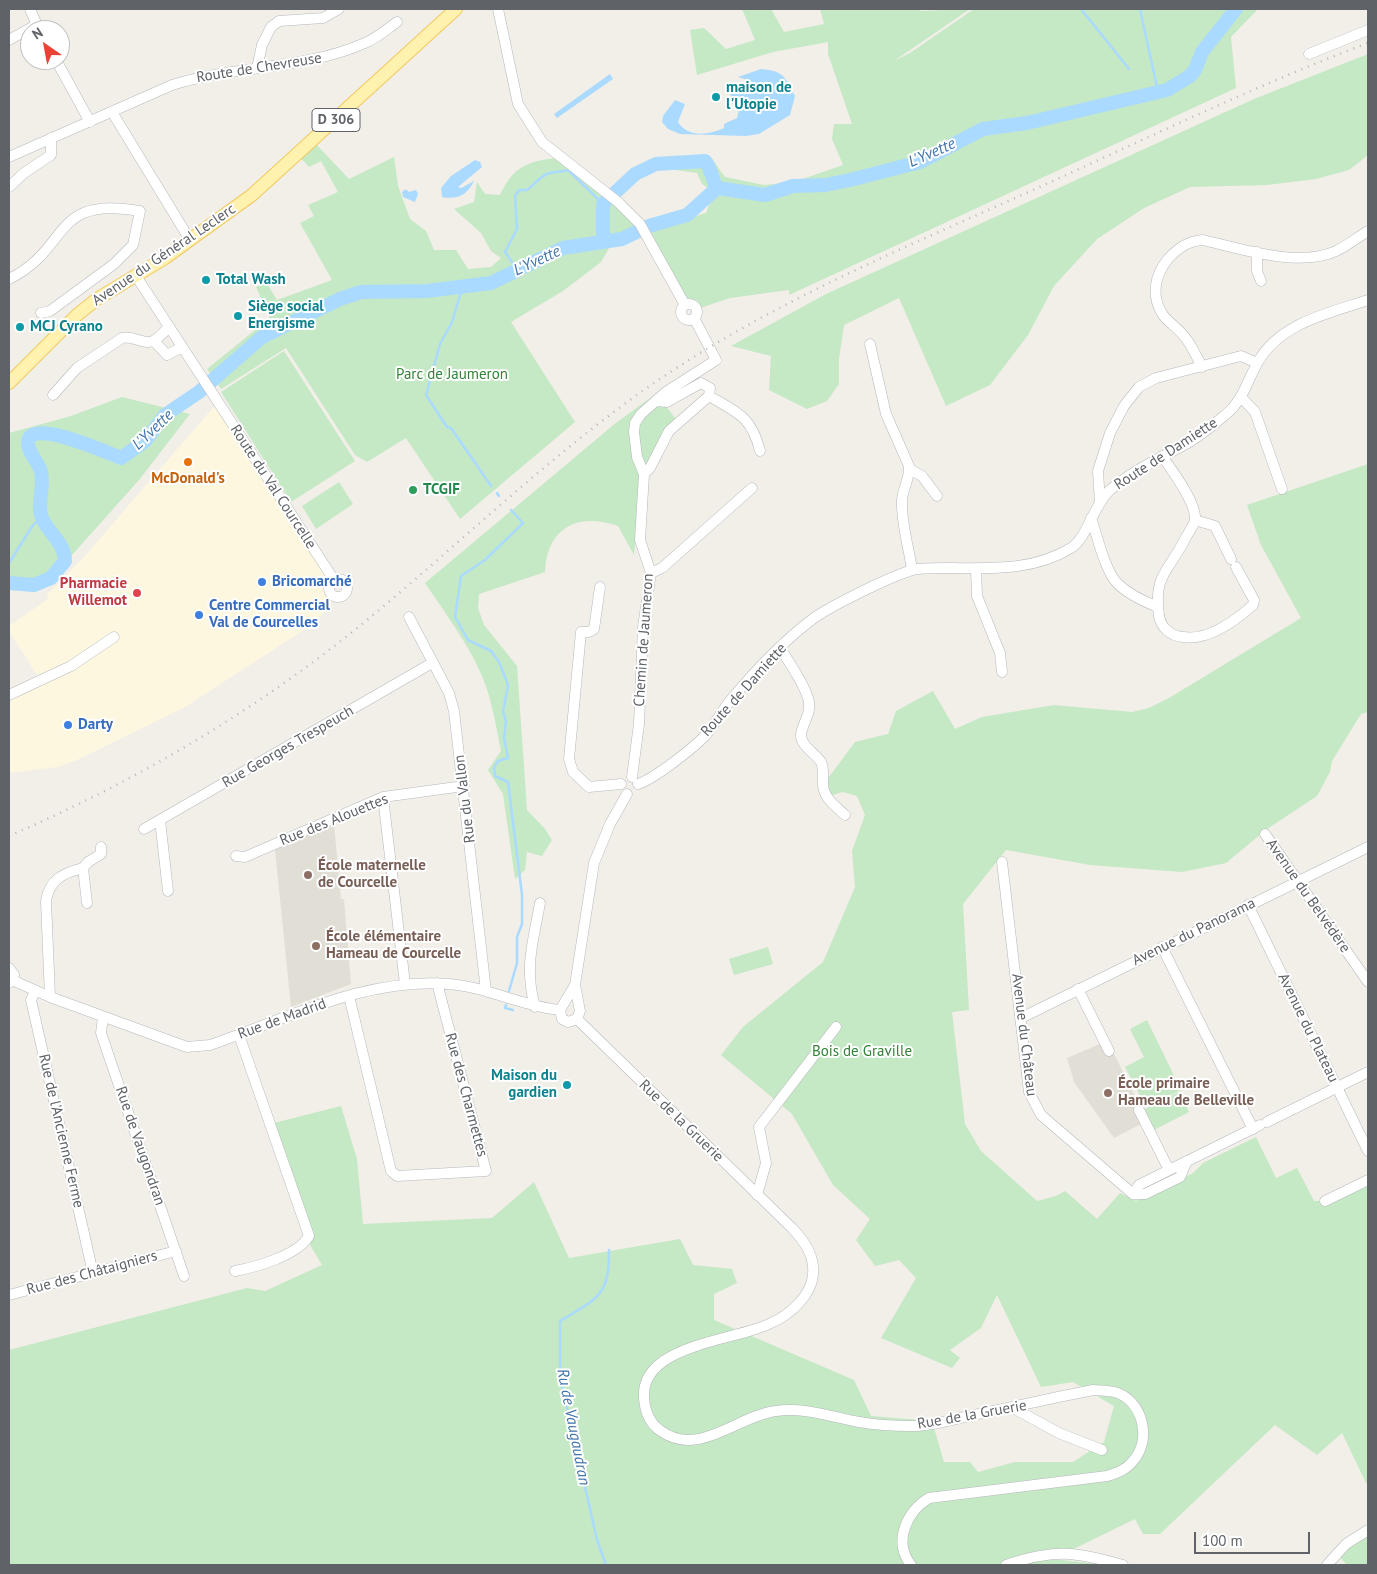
<!DOCTYPE html>
<meta charset="utf-8">
<style>
body{margin:0}
#map{position:relative;width:1377px;height:1574px;overflow:hidden;background:#f1efe8;font-family:"PT Sans",sans-serif}
canvas{display:block}
.frame{position:absolute;inset:0;border:10px solid #5f6368;pointer-events:none}
.north{position:absolute;left:20px;top:20px;width:50px;height:50px;box-sizing:border-box;background:#fff;border:1px solid #bfc1c3;border-radius:50%;rotate:327deg;font-size:14px;font-weight:700;line-height:20px;text-align:center;color:#5f6368}
.north::after{content:'';display:block;margin:auto;width:18px;height:22px;background:#ea4335;clip-path:polygon(50% 0,100% 100%,50% 72%,0 100%)}
.scale{position:absolute;left:1194px;top:1532px;width:116px;height:22px;box-sizing:border-box;border:2px solid #5f6368;border-top:0;padding-left:6px;font-size:15px;line-height:18px;white-space:nowrap;color:#5f6368;-webkit-text-stroke:4px #fff;paint-order:stroke}
</style>
<div id="map">
<canvas width="1377" height="1574"></canvas>
<div class="frame"></div>
<div class="north">N</div>
<div class="scale">100 m</div>
</div>
<script>
const g = document.querySelector('canvas').getContext('2d');
g.lineJoin = 'round';
function fillPath(path, color) { g.fillStyle = color; g.fill(path, 'evenodd'); }
function strokePath(path, color, width, dash) { g.strokeStyle = color; g.lineWidth = width; g.lineCap = dash ? 'butt' : 'round'; g.setLineDash(dash || []); g.stroke(path); }
function drawText(font, color, halo, rows, align = 'center') {
  g.font = font + ' "PT Sans",sans-serif'; g.lineWidth = 4; g.setLineDash([]); g.textBaseline = 'middle'; g.strokeStyle = halo; g.fillStyle = color; for (const [text, x, y, turn = 0] of rows) {
    g.save(); g.translate(x, y); g.rotate((+turn || 0) * Math.PI / 180); g.textAlign = isNaN(turn) ? turn : align; if (halo) g.strokeText(text, 0, 0); g.fillText(text, 0, 0); g.restore();
  }
}
const commercial = new Path2D(`
 M 218,402 L 332,582 L 330,592 L 336,597 L 316,622 L 185,707 L 77,760 L 57,767 L 9,773 L 9,695 L 41,681 L 9,631 L 9,626 L 48,599 L 47,595 L 84,557 Z`);
const education = new Path2D(`
 M 334,824 L 341,899 L 344,899 L 351,984 L 291,1007 L 275,850 Z
 M 1100,1044 L 1112,1050 L 1140,1106 L 1134,1110 L 1141,1124 L 1114,1138 L 1074,1082 L 1067,1058 Z`);
const green = new Path2D(`
 M 742,9 L 771,9 L 784,32 L 824,24 L 820,9 L 919,9 L 921,11 L 970,9 L 894,61 L 910,53 L 974,9 L 1258,9 L 1231,37 L 1236,88 L 789,295 L 789,290 L 730,298 L 700,308 L 697,300 L 687,298 L 643,232 L 609,248 L 601,262 L 563,291 L 511,322 L 575,422 L 460,519 L 406,438 L 367,462 L 355,455 L 286,348 L 221,389 L 207,369 L 270,318 L 256,287 L 266,282 L 277,300 L 332,280 L 300,223 L 314,216 L 308,205 L 338,192 L 321,161 L 309,167 L 300,157 L 315,143 L 349,179 L 394,157 L 398,186 L 410,219 L 426,231 L 434,250 L 456,250 L 468,269 L 491,267 L 501,258 L 491,251 L 481,233 L 454,209 L 474,202 L 477,182 L 485,194 L 500,195 C 513,167 527,161 557,158 L 608,195 L 643,231 L 706,213 L 714,192 L 702,184 L 697,173 L 661,168 L 644,176 L 618,198 L 610,188 L 657,158 L 710,156 L 725,177 L 764,185 L 794,182 L 843,165 L 832,139 L 834,124 L 852,124 L 828,54 L 828,42 L 773,52 L 697,75 L 690,30 L 704,28 L 726,49 L 755,40 Z
 M 1368,54 L 1368,155 L 1349,170 L 1316,179 L 1267,185 L 1190,187 L 1144,208 L 1097,239 L 1054,286 L 1028,335 L 990,385 L 946,406 L 899,298 L 844,325 L 839,359 L 839,384 L 827,401 L 807,409 L 769,390 L 771,356 L 731,346 L 826,294 L 1254,99 Z
 M 284,351 L 355,461 L 291,502 L 221,392 Z
 M 656,394 L 676,419 L 641,480 L 634,555 L 618,526 C 577,512 547,528 545,572 L 479,594 L 478,608 L 484,625 L 517,666 L 527,810 L 545,829 L 552,840 L 542,856 L 527,852 L 525,870 L 515,879 L 503,794 L 488,770 L 501,751 C 496,726 492,700 482,676 C 468,643 445,613 425,583 L 617,422 Z
 M 122,397 L 190,414 L 139,480 L 63,565 L 29,582 L 9,581 L 9,433 L 71,416 Z
 M 1368,464 L 1368,712 L 1361,714 L 1332,761 L 1330,772 L 1317,796 L 1267,829 L 1226,863 L 1182,872 L 1090,865 L 1006,850 L 963,904 L 969,1010 L 952,1012 L 965,1124 L 981,1151 L 1037,1201 L 1056,1196 L 1065,1191 L 1097,1219 L 1120,1193 L 1136,1201 L 1193,1173 L 1203,1163 L 1256,1137 L 1276,1178 L 1297,1168 L 1314,1201 L 1325,1201 L 1327,1206 L 1368,1185 L 1368,1487 L 1342,1433 L 1317,1455 L 1275,1425 L 1160,1534 L 1143,1534 L 1135,1519 L 1053,1559 L 1107,1565 L 9,1565 L 9,1350 L 247,1288 L 265,1291 L 322,1265 L 303,1233 L 266,1125 L 341,1106 L 357,1159 L 363,1224 L 492,1218 L 534,1182 L 569,1258 L 680,1239 L 693,1265 L 732,1269 L 737,1283 L 714,1294 L 714,1320 L 854,1380 L 871,1416 L 932,1421 L 944,1462 L 970,1462 L 978,1472 L 1015,1462 L 1073,1462 L 1104,1442 L 1114,1406 L 1073,1382 L 1041,1387 L 997,1295 L 981,1328 L 950,1350 L 960,1358 L 952,1368 L 881,1338 L 916,1278 L 899,1260 L 875,1266 L 856,1240 L 870,1219 L 833,1185 L 792,1114 L 721,1055 L 743,1027 L 823,962 L 855,887 L 852,851 L 865,815 L 857,796 L 843,792 L 832,795 L 823,785 L 855,742 L 888,734 L 896,711 L 933,691 L 955,729 L 982,717 L 1054,705 L 1132,712 L 1149,708 L 1169,698 L 1301,618 L 1261,545 L 1247,505 Z
 M 339,482 L 353,504 L 316,529 L 302,506 Z
 M 768,947 L 773,964 L 734,975 L 729,959 Z
 M 1147,1020 L 1181,1090 L 1146,1107 L 1125,1067 L 1144,1057 L 1130,1029 Z
 M 1179,1092 L 1189,1112 L 1154,1130 L 1143,1110 Z
 M 1368,1535 L 1368,1565 L 1347,1565 L 1338,1555 Z`);
const water = new Path2D(`
 M 761,69 C 783,71 785,76 795,96 L 790,115 L 759,134 L 746,136 L 680,134 L 668,129 L 662,122 L 663,116 L 675,100 L 685,104 L 678,122 C 688,138 709,135 724,128 L 724,124 L 737,118 L 739,110 L 736,106 L 732,104 L 733,98 L 730,95 L 733,90 L 739,92 L 753,88 L 751,81 L 738,77 Z
 M 610,74 L 613,79 L 557,118 L 554,114 Z
 M 475,160 L 480,162 L 482,167 L 458,187 L 461,188 L 474,181 C 467,195 458,200 442,197 L 441,188 L 451,176 Z
 M 406,189 L 409,192 L 416,190 L 418,194 L 415,202 L 403,197 L 402,192 Z`);
const stream = new Path2D(`
 M 1081,9 L 1129,69
 M 1140,9 L 1158,92
 M 518,271 L 505,252 L 517,229 L 515,196 L 519,190 L 527,190 C 534,185 538,178 547,174 C 553,171 560,173 568,170 L 603,204
 M 463,285 L 452,322 L 440,344 L 426,395 L 447,427 L 451,428 L 491,486
 M 497,493 L 499,496
 M 9,563 L 33,525 L 42,518
 M 509,991 L 517,963 L 517,937 L 522,924 L 522,895 L 508,782 L 495,776 L 494,768 L 498,761 L 508,758 L 504,738 L 506,721 L 503,712 L 508,685 L 499,662 L 491,651 L 468,640 L 455,617 L 461,576 L 485,560 L 523,523 L 511,510
 M 506,1005 L 505,1008 L 513,1010
 M 606,1565 L 597,1540 L 560,1377 L 560,1321 C 596,1299 610,1297 609,1250`);
const river = new Path2D(`
 M 603,242 L 603,204 L 635,174 L 656,164 L 705,161 C 711,167 712,180 717,188
 M 9,583 L 34,585 L 51,578 L 65,561 C 65,543 49,534 42,518 C 36,504 45,487 41,472 C 39,463 29,454 28,444 C 25,415 110,454 121,458 L 145,441 L 165,415 L 199,392 L 262,337 L 340,299 L 361,292 L 427,291 L 491,283 L 563,248 L 622,239 L 649,226 L 687,215 L 717,188 L 765,195 L 793,186 L 825,185 L 850,180 L 920,162 L 983,129 L 1027,123 L 1167,90 L 1190,76 L 1195,70 L 1202,52 L 1236,9`);
const minor = new Path2D(`
 M 30,9 L 39,30
 M 498,9 L 518,104 L 542,142 L 618,202 L 640,224 L 685,305
 M 9,40 L 36,25
 M 1309,54 L 1368,30
 M 56,60 L 90,122
 M 257,68 L 262,45 L 271,27 L 279,21 L 323,18 L 339,9
 M 112,112 L 190,240
 M 9,157 L 172,85 C 236,65 304,70 365,43 C 377,38 387,29 397,22
 M 9,187 L 24,173 L 51,155 L 51,138
 M 1257,252 L 1257,271 L 1261,281
 M 136,276 L 334,580
 M 9,279 C 72,248 50,195 140,211 L 133,245 L 114,264 L 50,311 L 41,313
 M681 312a8 8 0 1 1 16 0a8 8 0 1 1-16 0Z
 M 154,341 L 167,355 L 182,347
 M 870,344 L 886,414 L 909,466 C 910,478 903,488 902,500 C 901,523 909,548 912,570
 M 1202,367 C 1197,358 1193,348 1187,340 C 1181,330 1170,324 1163,315 C 1151,297 1154,276 1168,259 C 1178,248 1188,241 1203,240 C 1241,249 1299,268 1336,251 C 1347,246 1358,237 1368,231
 M 53,395 L 77,368 L 122,338 C 132,335 144,345 153,341 C 159,338 164,332 169,327
 M 709,396 C 737,412 752,417 760,451
 M 1241,397 L 1255,412 L 1282,489
 M 1162,456 C 1171,469 1197,503 1195,520 C 1194,525 1189,532 1186,537 C 1170,571 1153,573 1159,616 C 1161,628 1171,636 1183,637 C 1207,641 1235,621 1253,605 L 1254,600 L 1236,567
 M 909,469 L 922,476 L 937,496
 M 644,474 L 650,468 L 669,431 L 709,396 L 710,388 L 701,383 L 667,402 L 656,401
 M 1100,503 L 1098,471 L 1110,433 L 1124,406 L 1139,387 L 1156,378 L 1241,356 L 1257,363
 M 1091,518 C 1097,535 1105,571 1117,583 C 1128,594 1145,602 1158,607
 M 1195,520 L 1215,526 L 1231,559
 M 976,570 L 977,596 L 1000,653 L 1002,672
 M 651,573 L 662,568 L 752,488
 M329 588a9 9 0 1 1 18 0a9 9 0 1 1-18 0Z
 M 600,587 L 594,629 L 589,632 L 581,632 L 569,759 L 573,772 L 589,787 L 621,784
 M 409,617 L 449,693 L 454,711 L 486,991
 M 780,648 C 790,664 802,680 808,698 C 813,712 802,723 801,735 C 800,745 816,754 821,762 C 824,769 823,774 823,781 C 822,797 834,805 845,815
 M 9,695 L 71,666 L 114,637
 M 632,777 L 639,724 L 643,627 L 651,573 L 640,540 L 644,474 L 637,457 L 634,432 L 635,423 L 641,414 L 666,392 L 716,360 L 694,318
 M 638,784 C 654,779 692,749 705,736 C 714,725 721,713 729,702 C 754,672 783,641 814,618 C 831,606 900,571 918,569 C 971,565 1023,577 1071,548 C 1087,538 1094,505 1109,491 C 1131,471 1159,459 1184,445 C 1198,438 1212,426 1225,415 C 1243,401 1247,381 1258,362 C 1280,323 1329,313 1368,300
 M 383,797 L 405,984
 M 160,820 L 168,891
 M 144,829 L 432,663
 M 1265,834 L 1368,982
 M 236,856 L 245,857 L 383,797 L 464,786
 M 1002,862 L 1029,1092 L 1041,1115 L 1133,1194
 M 83,868 L 88,862 L 101,854 L 101,847
 M 1248,905 L 1368,1151
 M 1162,947 L 1253,1129
 M 9,968 L 14,975 L 9,983
 M 12,980 L 50,997 L 187,1047 L 210,1045 C 287,1019 366,977 449,984 C 487,987 521,1006 560,1010
 M 575,985 L 560,1010 L 562,1019 L 568,1022 L 577,1019 L 580,1011 L 575,985 L 594,863 L 610,824 L 627,794
 M 1078,989 L 1109,1051
 M 35,991 L 31,1000 L 93,1273
 M 349,996 L 391,1171 L 397,1176 L 486,1171 L 437,983
 M 50,997 L 46,901 C 49,880 63,873 83,868 L 87,903
 M 535,1007 C 524,967 533,943 540,903
 M 103,1017 L 101,1033 L 184,1276
 M 1021,1018 L 1368,847
 M 577,1019 L 792,1228 C 805,1242 815,1256 813,1275 C 812,1286 807,1294 800,1302 C 792,1311 781,1319 769,1324 C 733,1341 640,1345 644,1398 C 645,1411 650,1424 661,1431 C 698,1458 737,1416 776,1411 C 805,1407 831,1417 859,1422 C 876,1425 894,1426 912,1426 C 932,1426 950,1420 969,1416 C 1010,1408 1051,1398 1093,1390 C 1101,1391 1112,1390 1120,1394 C 1144,1405 1151,1441 1133,1461 C 1126,1470 1117,1473 1107,1476 L 929,1498 C 906,1512 893,1542 911,1565
 M 1139,1110 L 1169,1170
 M 1267,1122 L 1368,1072
 M 1133,1194 L 1139,1185 L 1260,1125
 M 1133,1194 L 1145,1194 L 1180,1177 L 1187,1161
 M 757,1195 L 766,1163 L 759,1127 L 836,1027
 M 1325,1201 L 1368,1180
 M 235,1271 C 256,1267 297,1256 309,1236 L 239,1035
 M 9,1295 L 176,1251
 M 1013,1408 L 1059,1433 L 1102,1450
 M 1006,1565 C 1055,1548 1075,1552 1123,1565
 M 1327,1565 L 1346,1544 L 1368,1530`);
const major = new Path2D(`
 M 9,383 L 77,315 L 97,299 L 165,258 L 252,195 L 456,9`);
const rail = new Path2D(`
 M 9,836 C 134,782 250,714 356,629 C 457,547 550,454 657,381 C 774,301 904,248 1033,190 C 1144,140 1254,86 1368,43`);
const markers = [
 [716,97,5,"#0f9aa8"],
 [206,280,5,"#0f9aa8"],
 [238,316,5,"#0f9aa8"],
 [20,327,5,"#0f9aa8"],
 [188,462,5,"#e8710a"],
 [413,490,5,"#2e9e5b"],
 [262,582,5,"#3f7fe0"],
 [137,593,5,"#e0444e"],
 [199,615,5,"#3f7fe0"],
 [68,725,5,"#3f7fe0"],
 [308,875,5,"#8d6e63"],
 [316,946,5,"#8d6e63"],
 [567,1085,5,"#0f9aa8"],
 [1108,1093,5,"#8d6e63"]
];
const shields = [
 [336,120,48]
];
const shieldNames = [
 ["D 306",336,120]
];
const streetNames = [
 ["Route de Chevreuse",259,68,-9],
 ["Avenue du Général Leclerc",164,255,-34],
 ["Route de Damiette",1166,454,-33],
 ["Route du Val Courcelle",273,487,57],
 ["Chemin de Jaumeron",644,640,-86],
 ["Route de Damiette",744,690,-48],
 ["Rue Georges Trespeuch",288,747,-30],
 ["Rue du Vallon",465,799,-97],
 ["Rue des Alouettes",334,820,-22],
 ["Avenue du Belvédère",1308,896,55],
 ["Avenue du Panorama",1194,932,-26],
 ["Rue de Madrid",282,1019,-20],
 ["Avenue du Plateau",1308,1028,64],
 ["Avenue du Château",1024,1035,83],
 ["Rue des Charmettes",466,1095,75],
 ["Rue de la Gruerie",681,1121,44],
 ["Rue de l'Ancienne Ferme",61,1131,77],
 ["Rue de Vaugondran",140,1146,71],
 ["Rue des Châtaigniers",92,1273,-15],
 ["Rue de la Gruerie",972,1415,-10]
];
const cultureNames = [
 ["maison de",726,88],
 ["l'Utopie",726,105],
 ["Total Wash",216,280],
 ["Siège social",248,307],
 ["Energisme",248,324],
 ["MCJ Cyrano",30,327],
 ["Maison du",557,1076,"right"],
 ["gardien",557,1093,"right"]
];
const parkNames = [
 ["Parc de Jaumeron",452,375],
 ["Bois de Graville",862,1052]
];
const foodNames = [
 ["McDonald's",188,479]
];
const leisureNames = [
 ["TCGIF",423,490]
];
const shopNames = [
 ["Bricomarché",272,582],
 ["Centre Commercial",209,606],
 ["Val de Courcelles",209,623],
 ["Darty",78,725]
];
const healthNames = [
 ["Pharmacie",127,584],
 ["Willemot",127,601]
];
const educationNames = [
 ["École maternelle",318,866],
 ["de Courcelle",318,883],
 ["École élémentaire",326,937],
 ["Hameau de Courcelle",326,954],
 ["École primaire",1118,1084],
 ["Hameau de Belleville",1118,1101]
];
const waterNames = [
 ["L'Yvette",932,153,-24],
 ["L'Yvette",537,261,-25],
 ["L'Yvette",153,430,-44],
 ["Ru de Vaugaudran",573,1427,79]
];
fillPath(commercial, '#fef7e0');
fillPath(education, '#e1ded6');
fillPath(green, '#c5e8c5');
fillPath(water, '#aadaff');
strokePath(stream, '#aadaff', 2.5);
strokePath(river, '#aadaff', 14);
strokePath(minor, '#b5b8bc', 11);
strokePath(major, '#f2c960', 14);
strokePath(minor, '#fff', 10);
strokePath(major, '#fff2af', 12);
strokePath(rail, '#b6b7b8', 2.5, [1, 6]);
for (const [x, y, r, color] of markers) { const dot = new Path2D(); dot.arc(x, y, r, 0, 2 * Math.PI); g.fillStyle = color; g.fill(dot); strokePath(dot, '#fff', 2); }
for (const [x, y, w] of shields) { const box = new Path2D(); box.roundRect(x - w / 2, y - 11.5, w, 23, 4); g.fillStyle = '#fff'; g.fill(box); strokePath(box, '#5f6368', 1); }
drawText('bold 14px', '#5f6368', null, shieldNames);
drawText('15px', '#5f6368', '#fff', streetNames);
drawText('bold 15px', '#0d838f', '#fff', cultureNames, 'left');
drawText('15px', '#348238', '#fff', parkNames);
drawText('bold 15px', '#c56008', '#fff', foodNames);
drawText('bold 15px', '#27864d', '#fff', leisureNames, 'left');
drawText('bold 15px', '#366cbe', '#fff', shopNames, 'left');
drawText('bold 15px', '#be3a42', '#fff', healthNames, 'right');
drawText('bold 15px', '#785e54', '#fff', educationNames, 'left');
drawText('italic 16px', '#4174aa', '#fff', waterNames);
</script>
